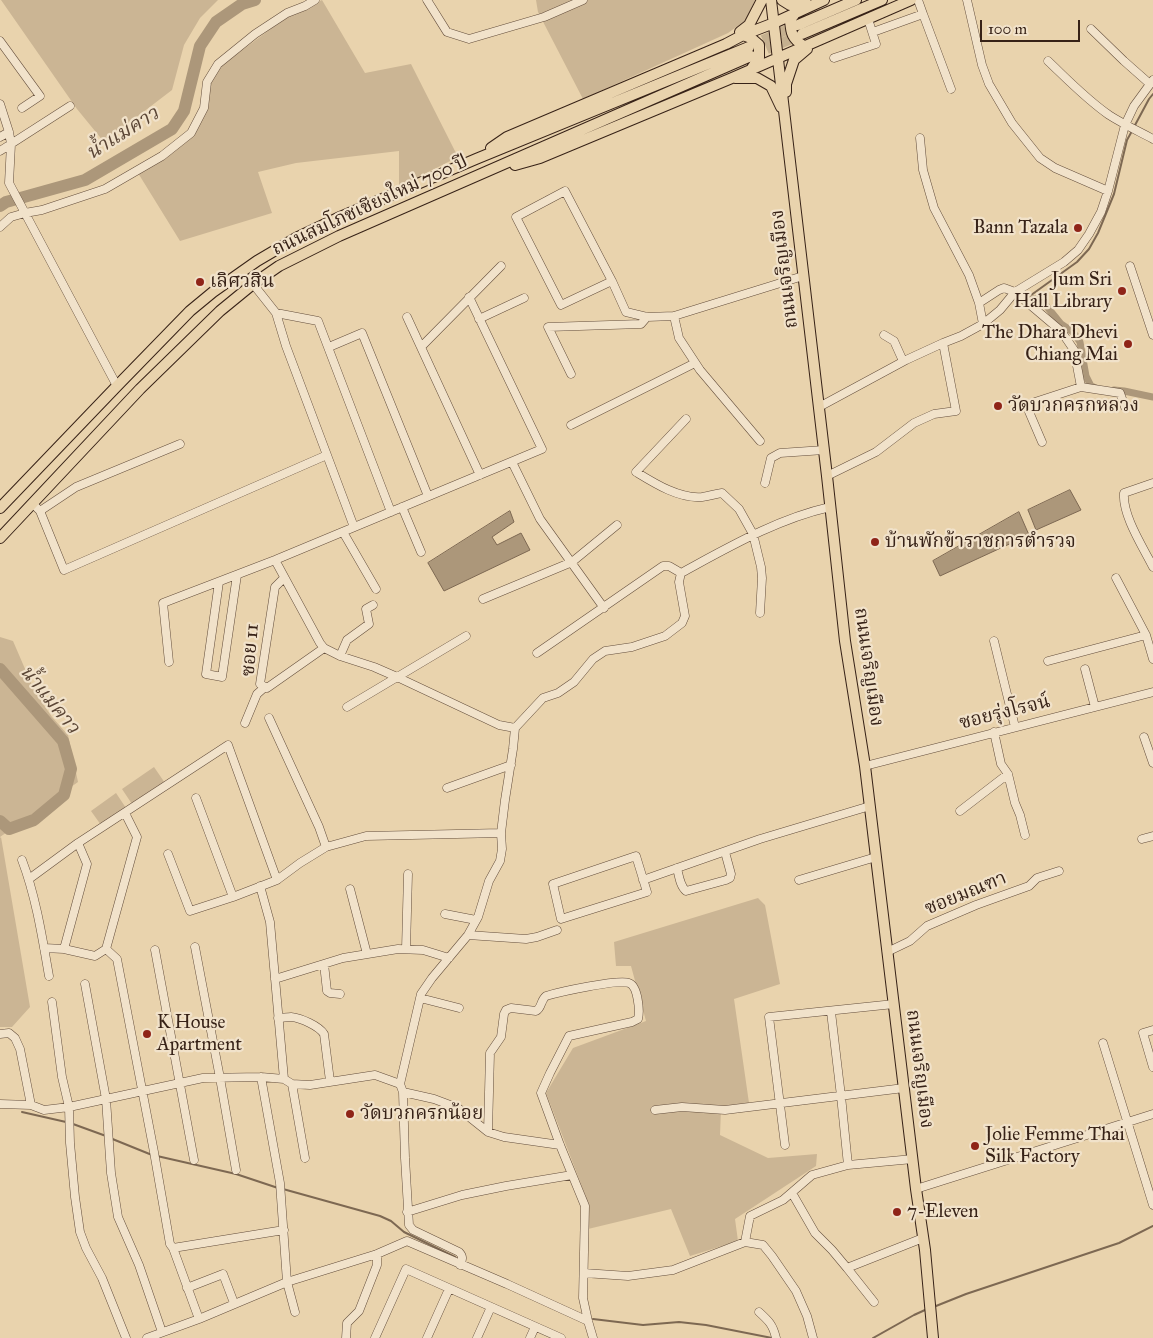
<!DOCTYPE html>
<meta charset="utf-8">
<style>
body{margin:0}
#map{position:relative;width:1153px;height:1338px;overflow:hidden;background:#e9d3ad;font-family:"IM FELL Great Primer",serif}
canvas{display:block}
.scale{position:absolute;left:980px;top:20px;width:100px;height:22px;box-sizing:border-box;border:2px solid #372217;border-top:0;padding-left:6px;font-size:15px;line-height:18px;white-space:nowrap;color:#372217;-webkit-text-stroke:4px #f1e2ca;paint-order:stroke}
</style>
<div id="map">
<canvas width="1153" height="1338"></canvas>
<div class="scale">100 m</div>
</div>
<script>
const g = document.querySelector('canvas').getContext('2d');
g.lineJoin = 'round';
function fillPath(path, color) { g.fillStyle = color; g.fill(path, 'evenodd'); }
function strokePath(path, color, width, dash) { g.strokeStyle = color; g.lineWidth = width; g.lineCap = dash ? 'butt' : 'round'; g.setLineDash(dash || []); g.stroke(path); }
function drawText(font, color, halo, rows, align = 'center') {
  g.font = font + ' "IM FELL Great Primer","Noto Serif Thai",serif'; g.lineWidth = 4.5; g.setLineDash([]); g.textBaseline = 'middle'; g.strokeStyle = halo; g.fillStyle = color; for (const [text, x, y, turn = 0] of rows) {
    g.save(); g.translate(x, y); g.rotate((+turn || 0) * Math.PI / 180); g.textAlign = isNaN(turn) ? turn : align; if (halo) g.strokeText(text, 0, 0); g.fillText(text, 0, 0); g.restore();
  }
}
const green = new Path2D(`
 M 1,0 L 218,0 L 200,18 L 184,45 L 172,90 L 104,142 L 77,109 Z
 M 322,0 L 365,73 L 411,64 L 458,157 L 399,187 L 399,151 L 296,163 L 258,172 L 272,213 L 180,241 L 138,173 L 190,138 L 211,82 L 221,66 L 288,16 Z
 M 536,0 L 755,0 L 746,20 L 728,33 L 583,99 L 538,12 Z
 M 0,637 L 13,641 L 35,692 L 52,717 L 68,735 L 78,782 L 0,837 Z
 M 154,767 L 165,783 L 132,804 L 122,789 Z
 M 116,793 L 126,808 L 101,825 L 91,811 Z
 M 1,837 L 30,1007 L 12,1027 L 0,1027 L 0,838 Z
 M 758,898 L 765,905 L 780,984 L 734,999 L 749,1103 L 721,1109 L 720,1135 L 768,1158 L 817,1154 L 816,1166 L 735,1219 L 738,1241 L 690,1256 L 671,1209 L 588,1229 L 586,1197 L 546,1093 L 573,1048 L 646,1021 L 631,966 L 616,966 L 614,942 Z`);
const water = new Path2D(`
 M 1070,490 L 1081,510 L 1036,530 L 1028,510 Z
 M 510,511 L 514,522 L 492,537 L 497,545 L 521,533 L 530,550 L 444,591 L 428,563 Z
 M 1019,512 L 1029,535 L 940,576 L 933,561 Z`);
const stream = new Path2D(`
 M 1134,127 L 1149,99 L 1153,94
 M 1027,298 L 1077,262 L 1089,249 L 1098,233 L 1114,194 L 1127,140 L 1132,131
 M 22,1112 L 66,1122
 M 73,1124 L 106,1136
 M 110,1138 L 152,1155
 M 157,1156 L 236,1174 L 278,1188
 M 283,1189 L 380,1216 L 391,1221 L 404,1232 L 455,1257
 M 936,1306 L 966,1294 L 1119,1243 L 1153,1226
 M 593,1319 L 643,1325 L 679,1322 L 706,1325 L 772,1338
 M 873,1338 L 914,1315 L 925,1310`);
const canal = new Path2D(`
 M 1025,299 L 1039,299 L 1044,303 L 1061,324 L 1073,332 L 1080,342 L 1086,376 L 1091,386 L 1096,388
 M 1114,390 L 1124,391 L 1153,397`);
const river = new Path2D(`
 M 0,206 L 6,202 L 85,180 L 172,129 L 184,111 L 200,46 L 216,22 L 242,4 L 255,0
 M 0,669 L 63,741 L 71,769 L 64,795 L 34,820 L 9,829 L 0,821`);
const majorTunnel = new Path2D(`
 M 749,46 L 798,25
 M 753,55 L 801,35`);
const minor = new Path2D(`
 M 427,0 L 447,32 L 469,39 L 544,17 L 583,0
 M 918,0 L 923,14
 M 967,0 L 982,65 L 989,84 L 1012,123 L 1040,158 L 1055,168 L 1108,191
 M 1091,29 L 1124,61 L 1150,84
 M 873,32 L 923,14 L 951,89
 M 0,41 L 40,96 L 22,108
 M 834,58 L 876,44 L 868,19
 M 1048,61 C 1067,79 1086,99 1109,115 C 1123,124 1138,131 1153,139
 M 0,104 L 9,132 L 11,144 L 9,183 L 25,213 L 42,210 L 105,189 L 162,156 L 191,133 L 204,108 L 207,82 L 218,64 L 255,34 L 287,13 L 305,6 L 315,0
 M 0,137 L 9,132
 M 920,138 L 923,170 L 934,208 L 969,275 L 979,303 L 983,324
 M 0,151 L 70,106
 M 0,227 L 11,217 L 25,213 L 117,386
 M 1130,266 L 1153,335
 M 612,281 L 561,305 L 516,217 L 565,191 L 612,281 L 626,312 L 647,317 L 674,316 L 803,276
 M 253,284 L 276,313 L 286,346 L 354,527
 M 979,303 L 999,290 L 1004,288 L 1015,292 L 1061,331 L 1074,350 L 1081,387
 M 276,313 L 318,321 L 391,512
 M 674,316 L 679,338 L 700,370 L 760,441
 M 407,317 L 480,475
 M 479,319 L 524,298
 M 884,335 L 894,341 L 903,361
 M 329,347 L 362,333 L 428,496
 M 421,347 L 501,266
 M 571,374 L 548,327 L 641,324 L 647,317
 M 819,407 L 906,360 L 943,343 L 961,336 L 983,324 L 1000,310 L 1015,292 L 1064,262 L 1078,250 L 1089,234 L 1101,212 L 1108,191 L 1125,125 L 1134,106 L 1153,80
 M 686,419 L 636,472 C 654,483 679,499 702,497 C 709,496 715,494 722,493 L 739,509 L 753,534 L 761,567 L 762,578 L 760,613
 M 571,425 L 695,363
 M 1042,442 L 1027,407 L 1029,405 L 1032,403 L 1081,387 L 1120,393 L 1125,407
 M 512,462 L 540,519 L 604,608
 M 827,476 L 876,452 L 914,423 L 934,414 L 956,411 L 943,343
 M 765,483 L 771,458 L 780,453 L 824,450
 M 1153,483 L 1124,493 C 1122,515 1143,547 1153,567
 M 33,504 L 40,511 L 64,570 L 327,455
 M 402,507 L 421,552
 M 40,511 L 76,487 L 180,444
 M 343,532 L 376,589
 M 275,560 L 320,643 L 324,648 L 340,656 L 374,667 L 397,677 L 499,725 L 515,728
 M 681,573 C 729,547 777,519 830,507
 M 284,578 L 275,587 L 260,684 L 267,688 L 324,648
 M 1116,578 L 1146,635 L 1153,659
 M 219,582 L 206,674 L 222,677 L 237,575
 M 483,599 L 572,562 L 617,525
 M 994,641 L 1015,727
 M 537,653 L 663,566 L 669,566 L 681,573
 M 340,656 L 347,640 L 369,624 L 366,609 L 373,605
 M 1048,661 L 1146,635
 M 169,662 L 163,603 L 275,560 L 542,449 L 469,297
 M 1085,669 L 1095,707
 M 347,707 L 466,636
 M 269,718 L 319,827 L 326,847
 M 245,723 L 257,694 L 265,687
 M 994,732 L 1001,764 L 1008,774 L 1015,803 L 1020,815 L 1025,835
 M 1144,737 L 1153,763
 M 865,766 L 1153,692
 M 447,788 L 511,765
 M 196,798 L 233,897
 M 960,811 L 1008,774
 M 125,813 L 137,837 L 106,949 L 117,959 L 154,1152 L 170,1244 L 173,1248 L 199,1319
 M 1142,839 L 1153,836
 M 168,854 L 190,911 L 233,897 L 277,880 L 300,863 L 326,847 L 366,836 L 501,833
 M 636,856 L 647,892 L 561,919 L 553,884 Z
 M 22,860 C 36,897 42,936 49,976
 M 677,868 C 679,876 680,886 686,891 L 726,880 L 730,878 L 731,874 L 725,852
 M 29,879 L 78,843 L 228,745 L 277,880
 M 643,880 L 760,839 L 870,806
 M 799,880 L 876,857
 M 260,886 L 270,922 L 284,1079
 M 350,889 L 367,954
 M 445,914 L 476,920
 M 468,935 L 526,939 L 537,937 L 557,930
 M 195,947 L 220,1078 L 236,1170
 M 44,948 L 64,949 L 95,956 L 106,949
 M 64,949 L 87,864 L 78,843
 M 406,949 L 408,874
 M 155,950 L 194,1160
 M 887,952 L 910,941 L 927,926 L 976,905 L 1029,886 L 1037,878 L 1059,871
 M 324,964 L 327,991 L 330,993 L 340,994
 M 275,979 L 343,958 L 398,949 L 423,950 L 449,958
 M 85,984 L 106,1099 L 111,1173 L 118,1217 L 139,1265 L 162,1332
 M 420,998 L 459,1008
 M 52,1002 L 62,1077 L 69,1107 L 70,1143 L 75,1197 L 80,1232 L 86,1248 L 102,1278 L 126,1338
 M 831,1012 L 841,1096 L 848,1165
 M 278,1018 C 282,1018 287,1017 291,1017 C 301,1018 319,1026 324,1034 L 330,1081
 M 1153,1030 L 1143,1033 L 1153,1067
 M 0,1034 L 9,1033 L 15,1038 L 20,1049 L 31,1105 L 44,1110 L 69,1107 L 203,1078 L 261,1077 L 284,1079 L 292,1084 L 310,1085 L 375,1075 L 400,1084 L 403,1092 L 405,1158 L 409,1225 L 413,1230 L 459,1252 C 463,1256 463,1259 460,1265
 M 1103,1043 L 1153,1205
 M 261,1077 L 280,1183 L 287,1282 L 295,1312
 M 292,1084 L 305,1158
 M 400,1084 L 421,994 L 432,978 L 468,935 L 478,917 L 489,881 L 500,861 L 502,849 L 501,833 L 505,800 L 513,749 L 515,728 L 543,698 L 558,693 L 574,682 L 593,659 L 605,651 L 632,647 L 665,636 L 682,623 L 685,616 L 679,582 L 681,573
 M 403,1092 L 434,1099 L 458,1108 L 488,1132 L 504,1137 L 560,1145
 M 0,1104 L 31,1105
 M 655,1110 L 682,1107 L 725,1110 L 904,1088
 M 488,1132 L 490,1053 L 501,1037 L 504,1014 L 506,1010 L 511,1008 L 536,1011 C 542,1008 540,1001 546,996 C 559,992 618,979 629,983 C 638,986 640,1011 638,1019 L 632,1022 L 569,1036 L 550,1073 L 541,1093 L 560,1145 L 585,1206 L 583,1298 L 588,1321 L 593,1338
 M 785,1145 L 769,1017 L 894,1004
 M 916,1189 L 1153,1114
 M 792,1193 L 815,1233 L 832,1250 L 847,1268 L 923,1238
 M 407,1212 L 462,1195 L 506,1186 L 572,1175
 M 745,1242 L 763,1245 L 772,1256 L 796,1291 L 807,1316 L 813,1338
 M 173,1248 L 284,1230
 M 847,1268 L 874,1302
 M 584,1273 L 628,1276 L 673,1270 L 745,1242 L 750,1216 L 783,1200 L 812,1175 L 848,1165 L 913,1159
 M 187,1288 L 223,1274 L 234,1303
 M 759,1312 C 769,1321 773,1325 776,1338
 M 147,1338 L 199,1319 L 287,1282 L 377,1254 L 407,1241 L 507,1284 L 588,1321
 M 346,1338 L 347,1323 L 359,1311 L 377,1265 L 377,1254
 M 375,1338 L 406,1269 L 561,1338
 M 427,1338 L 449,1289
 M 477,1338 L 491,1307
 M 530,1338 L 535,1327`);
const major = new Path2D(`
 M 771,0 L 827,476 L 845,641 L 865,766 L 916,1189 L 925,1250 L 933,1338
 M 782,0 L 790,5 L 807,4
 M 794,15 L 790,20 C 791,33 792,39 804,46
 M 798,25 L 856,0
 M 740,32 L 749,25 L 762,0
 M 802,34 L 882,0
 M 743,35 L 751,38 L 759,45 L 759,58 L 752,68
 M 735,78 L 757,78 L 771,86 L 781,107
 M 786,92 L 786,84 L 794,60 L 807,49
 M 491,148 L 507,137 L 726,44 L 743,35 L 774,23 L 824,0
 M 515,165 L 540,158 L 732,78 L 911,0
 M 0,508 L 117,386 L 190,311 L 213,292 L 257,261 L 296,238 L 340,217 L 476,159 L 749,47
 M 0,538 L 140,389 L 220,311 L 253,284 L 279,266 L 339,236 L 751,56`);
const markers = [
 [1078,228,5,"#8f2418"],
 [200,282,5,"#8f2418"],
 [1122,291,5,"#8f2418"],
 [1128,344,5,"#8f2418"],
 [998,406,5,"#8f2418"],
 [875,542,5,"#8f2418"],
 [147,1034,5,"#8f2418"],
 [350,1114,5,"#8f2418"],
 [975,1146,5,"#8f2418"],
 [897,1212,5,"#8f2418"]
];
const streetNames = [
 ["ถนนสมโภชเชียงใหม่ 700 ปี",370,206,-25],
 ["ถนนเจริญเมือง",785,269,-97],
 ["ซอย 11",251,650,-85],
 ["ถนนเจริญเมือง",868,667,82],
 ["ซอยรุ่งโรจน์",1005,713,-14],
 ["ซอยมณฑา",966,894,-22],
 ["ถนนเจริญเมือง",919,1069,83]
];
const poiNames = [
 ["Bann Tazala",1068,228,"right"],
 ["Jum Sri",1112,280,"right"],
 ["Hall Library",1112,302,"right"],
 ["เลิศวสิน",210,282],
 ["The Dhara Dhevi",1118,333,"right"],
 ["Chiang Mai",1118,355,"right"],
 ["วัดบวกครกหลวง",1008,406],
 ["บ้านพักข้าราชการตำรวจ",885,542],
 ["K House",157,1023],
 ["Apartment",157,1045],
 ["วัดบวกครกน้อย",360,1114],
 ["Jolie Femme Thai",985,1135],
 ["Silk Factory",985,1157],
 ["7-Eleven",907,1212]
];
const waterNames = [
 ["น้ำแม่คาว",123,134,-32],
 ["น้ำแม่คาว",49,700,51]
];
fillPath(green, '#cbb594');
fillPath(water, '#ac977a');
strokePath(water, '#7d6852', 1);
strokePath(stream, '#7d6852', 2);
strokePath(canal, '#ac977a', 7);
strokePath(river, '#ac977a', 12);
strokePath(majorTunnel, '#c5b08f', 10, [10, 5]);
strokePath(minor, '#644e3c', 9);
strokePath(major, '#372217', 12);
strokePath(minor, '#f1e2ca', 8);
strokePath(major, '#e9d3ad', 10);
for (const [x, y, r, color] of markers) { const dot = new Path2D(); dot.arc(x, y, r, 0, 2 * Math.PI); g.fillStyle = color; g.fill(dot); strokePath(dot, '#f1e2ca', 2); }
drawText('19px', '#372217', '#f1e2ca', streetNames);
drawText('19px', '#372217', '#f1e2ca', poiNames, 'left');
drawText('italic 20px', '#5a4535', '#f1e2ca', waterNames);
</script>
